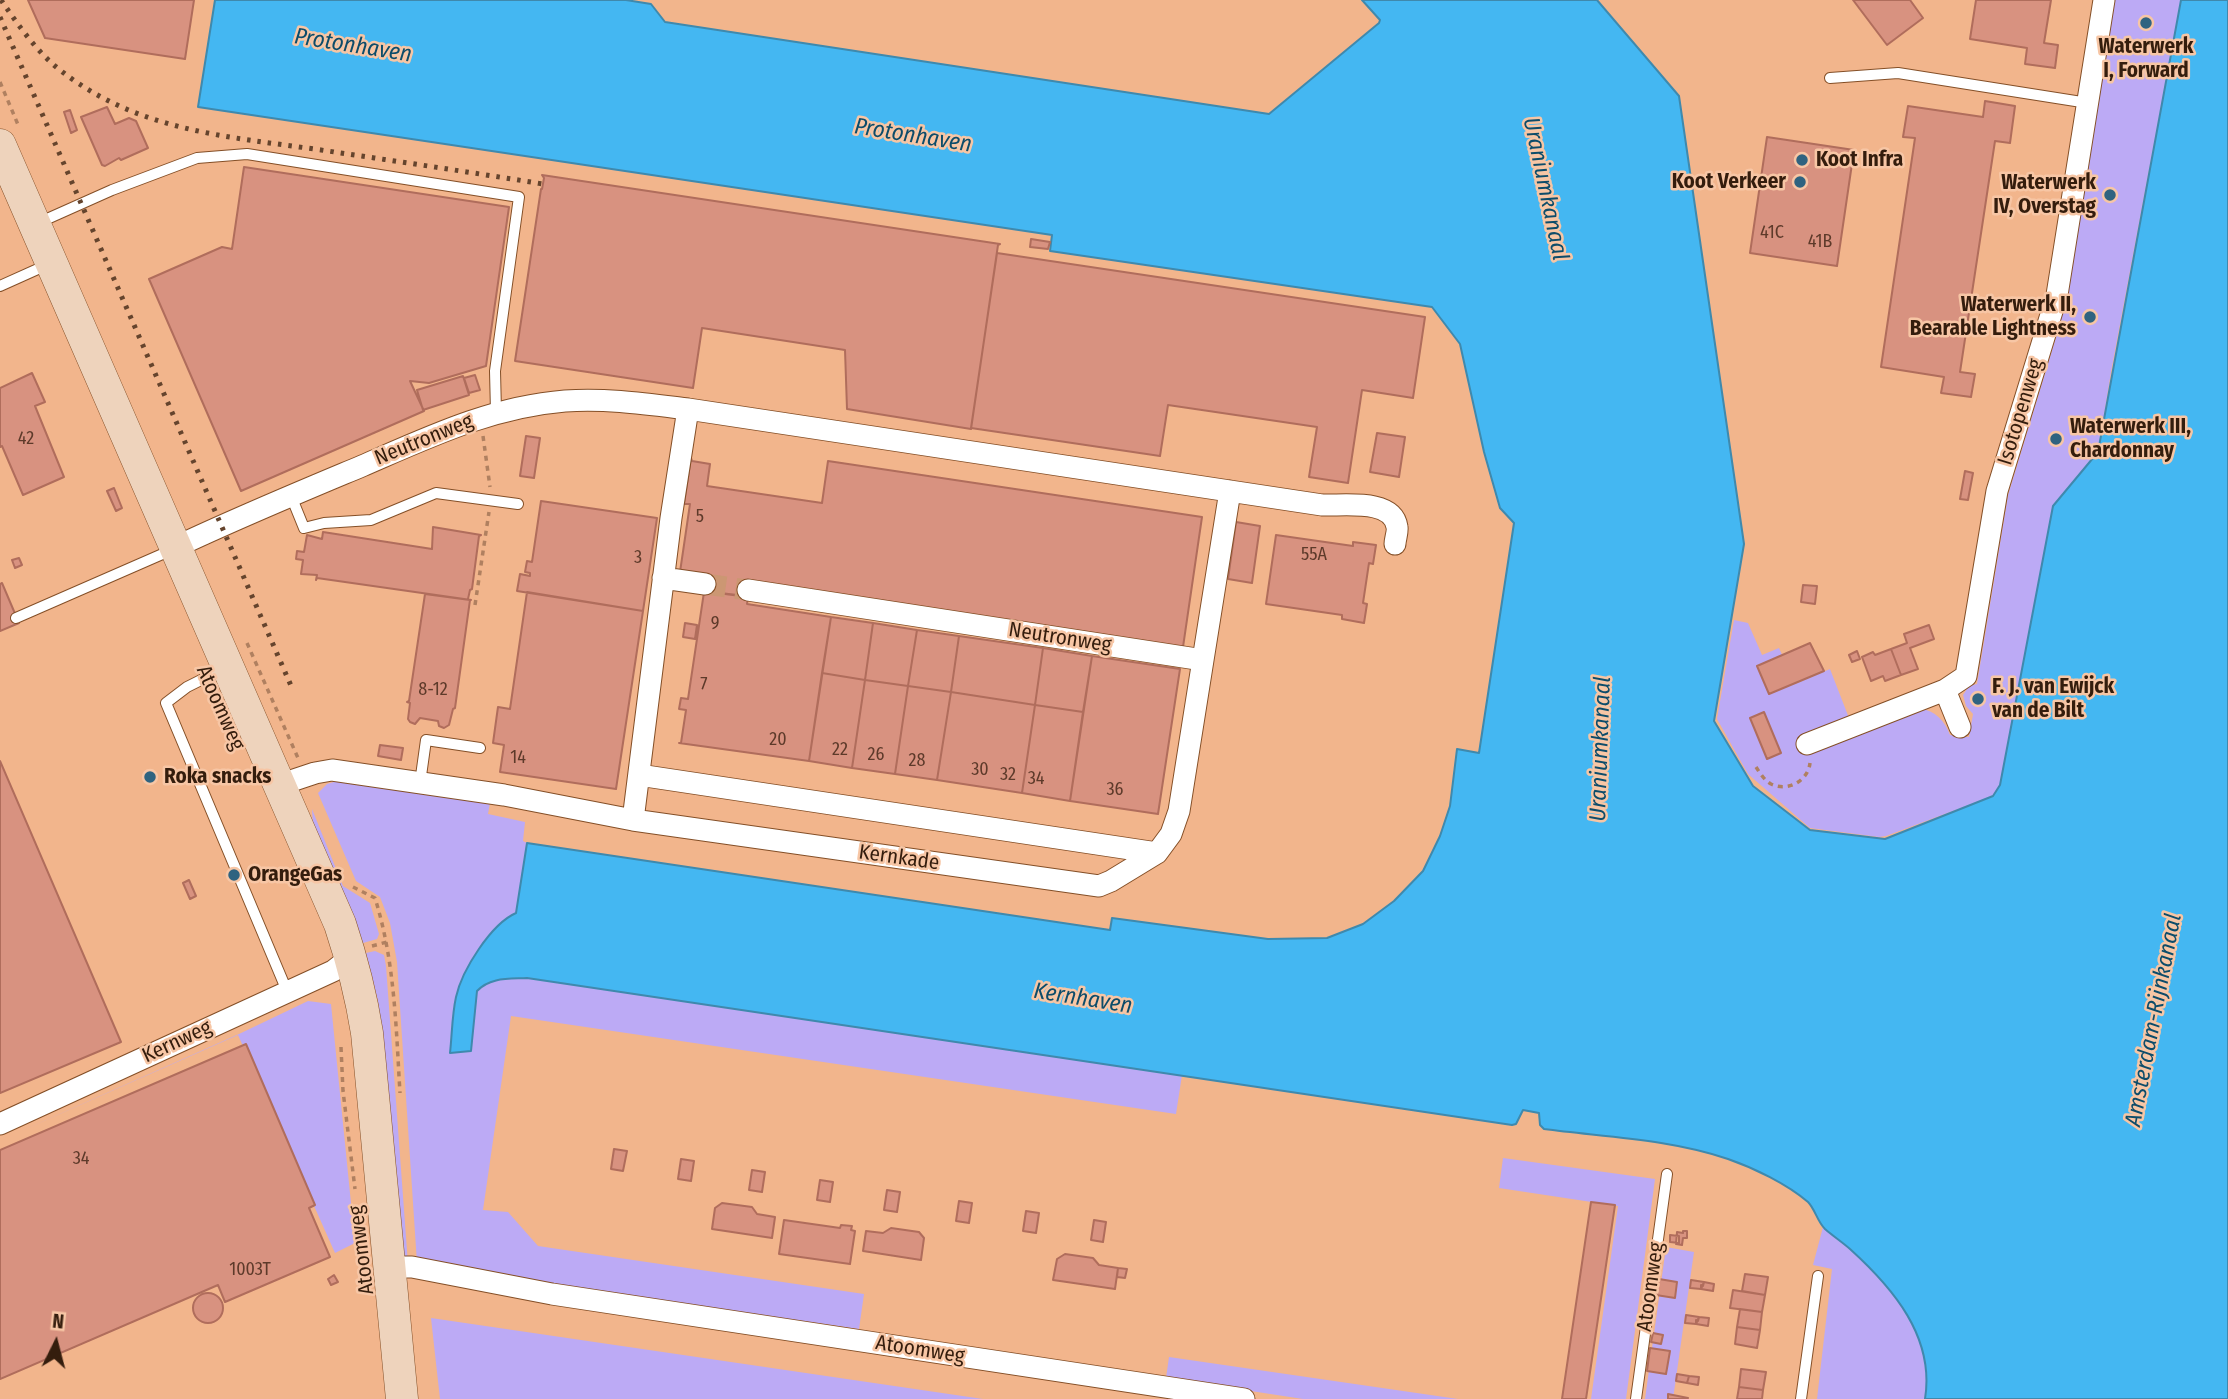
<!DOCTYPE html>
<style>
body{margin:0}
#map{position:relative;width:2228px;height:1399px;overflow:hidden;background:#f2b58c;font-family:"Fira Sans Condensed",sans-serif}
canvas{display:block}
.north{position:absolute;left:21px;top:1308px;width:70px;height:70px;-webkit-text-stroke:5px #f7c6a5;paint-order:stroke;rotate:6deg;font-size:19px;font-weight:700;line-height:28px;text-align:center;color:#341d0d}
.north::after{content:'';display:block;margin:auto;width:24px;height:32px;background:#341d0d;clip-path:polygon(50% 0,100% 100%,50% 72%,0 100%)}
</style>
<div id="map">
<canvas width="2228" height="1399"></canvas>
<div class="north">N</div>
</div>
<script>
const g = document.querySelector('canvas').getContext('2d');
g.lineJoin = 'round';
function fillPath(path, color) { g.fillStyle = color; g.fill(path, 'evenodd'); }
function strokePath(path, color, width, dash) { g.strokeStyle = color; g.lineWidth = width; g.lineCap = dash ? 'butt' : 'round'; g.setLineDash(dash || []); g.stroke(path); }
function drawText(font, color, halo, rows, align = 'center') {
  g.font = font + ' "Fira Sans Condensed",sans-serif'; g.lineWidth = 5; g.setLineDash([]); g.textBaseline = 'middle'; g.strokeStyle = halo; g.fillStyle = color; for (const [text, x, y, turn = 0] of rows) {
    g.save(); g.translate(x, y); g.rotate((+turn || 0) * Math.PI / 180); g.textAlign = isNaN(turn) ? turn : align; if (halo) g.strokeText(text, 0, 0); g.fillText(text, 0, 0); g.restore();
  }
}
const green = new Path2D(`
 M 2115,0 L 2181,0 L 2111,372 L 2098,452 L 2053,506 L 2000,785 L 1993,796 L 1886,836 L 1879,837 L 1810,828 L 1748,774 L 1717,719 L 1734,620 L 1748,623 L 1762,655 L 1779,648 L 1795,684 L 1830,669 L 1854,731 L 1920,709 C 1935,710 1945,721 1950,735 L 1969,737 L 1973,714 L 1966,706 L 1963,695 L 1969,686 L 1977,684 L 2008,495 L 2057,334 L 2067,293 Z
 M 337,781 L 490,803 L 488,814 L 525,822 L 523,841 L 527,843 L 516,913 C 491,924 462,971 456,997 C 452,1014 451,1035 450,1053 L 471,1050 L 477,991 C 490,977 509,979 527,978 L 1182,1075 L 1176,1114 L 511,1016 L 483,1210 L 508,1212 L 538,1246 L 864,1294 L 859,1329 L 566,1287 L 417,1263 L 397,962 L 390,923 L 380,897 L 356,881 L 318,793 L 327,784 Z
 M 312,809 L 343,886 L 370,903 L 379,934 L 377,939 L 363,943 L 341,887 L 313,826 Z
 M 375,951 L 384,955 L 386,966 L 408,1264 L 403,1262 L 378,1001 L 366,953 Z
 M 308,1001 L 331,1004 L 355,1243 L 335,1253 L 238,1035 L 17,1133 L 239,1034 Z
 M 1503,1158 L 1655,1179 L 1626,1399 L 1591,1399 L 1618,1206 L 1499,1188 Z
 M 1823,1227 C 1876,1269 1937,1325 1925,1399 L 1817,1399 L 1832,1269 L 1813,1265 Z
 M 1666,1247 L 1694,1252 L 1673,1399 L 1645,1399 Z
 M 431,1318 L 983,1399 L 440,1399 Z
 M 1169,1357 L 1458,1399 L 1303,1399 L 1166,1378 Z`);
const water = new Path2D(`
 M 215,0 L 626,0 L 651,4 L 665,22 L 1269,114 L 1379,23 L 1380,20 L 1362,0 L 1597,0 L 1679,96 L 1744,544 L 1714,721 L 1753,786 L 1810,830 L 1885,839 L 1993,796 L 2000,785 L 2053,506 L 2098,452 L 2181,0 L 2228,0 L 2228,1399 L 1925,1399 C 1935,1337 1893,1288 1850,1249 C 1842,1242 1833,1236 1825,1229 C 1817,1221 1815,1209 1808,1202 C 1787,1184 1754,1168 1728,1159 C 1670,1139 1604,1137 1544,1129 L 1540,1125 L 1539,1113 L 1523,1110 L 1516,1124 L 1512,1125 L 527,978 C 509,979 490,977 477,991 L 471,1051 L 450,1053 C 452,1035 452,1015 456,997 C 462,970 491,924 516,913 L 527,843 L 1110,930 L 1112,918 L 1268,939 L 1327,938 L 1363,924 L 1394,901 L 1423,871 L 1440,836 L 1450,806 L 1457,749 L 1479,753 L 1514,523 L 1500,508 L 1484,452 L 1460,344 L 1432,307 L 1050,251 L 1052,235 L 198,107 Z`);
const building = new Path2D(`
 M 28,0 L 194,0 L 185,59 L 45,38 Z
 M 1853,0 L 1910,0 L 1923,18 L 1887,45 Z
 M 1976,0 L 2051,0 L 2044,43 L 2058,45 L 2055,68 L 2025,64 L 2027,48 L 1970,39 Z
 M 1985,101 L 2015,106 L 2010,143 L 1995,141 L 1960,372 L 1975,374 L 1971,397 L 1941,393 L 1944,377 L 1881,367 L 1915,138 L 1903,137 L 1908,106 L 1983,117 Z
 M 107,107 L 115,124 L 129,118 L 136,121 L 148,148 L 121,160 L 119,158 L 105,166 L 102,165 L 81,117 Z
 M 70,110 L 77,130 L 71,133 L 64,112 Z
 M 1767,137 L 1854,150 L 1837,266 L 1750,253 Z
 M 244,167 L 509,207 L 486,366 L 429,383 L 410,381 L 424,411 L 241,491 L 149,279 L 222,247 L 232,249 Z
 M 542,175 L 1000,244 L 998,245 L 971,429 L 847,409 L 845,350 L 702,328 L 693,388 L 515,361 L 541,189 L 542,189 L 544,178 Z
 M 1031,239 L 1050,242 L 1048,249 L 1030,247 Z
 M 997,253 L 1425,317 L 1413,398 L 1362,390 L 1348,483 L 1309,477 L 1317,427 L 1168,405 L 1160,456 L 971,428 Z
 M 32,373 L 45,402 L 35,406 L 64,477 L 23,495 L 2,446 L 0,447 L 0,388 Z
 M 475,375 L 480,390 L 469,393 L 464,378 Z
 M 463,376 L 469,395 L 423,410 L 417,390 Z
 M 1377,433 L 1405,437 L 1399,477 L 1370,472 Z
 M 526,436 L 540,438 L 534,478 L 520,476 Z
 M 691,458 L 692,461 L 710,464 L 707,486 L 822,503 L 828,461 L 1202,517 L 1183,647 L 703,591 L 680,572 L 690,504 L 684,504 Z
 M 1965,471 L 1973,473 L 1968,500 L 1960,499 Z
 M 114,488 L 122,508 L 116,511 L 107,491 Z
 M 541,501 L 657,518 L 643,611 L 517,591 L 520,574 L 530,576 L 530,573 L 525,572 L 527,561 L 532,562 Z
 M 1236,522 L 1260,526 L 1252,583 L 1228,579 Z
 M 433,527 L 481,535 L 479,536 L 472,589 L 470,590 L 468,599 L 471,600 L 317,578 L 316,580 L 317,575 L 301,574 L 303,560 L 296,559 L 297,551 L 304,552 L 307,535 L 322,539 L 323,532 L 432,549 Z
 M 1276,535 L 1353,546 L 1353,542 L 1376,545 L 1373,564 L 1369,563 L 1363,603 L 1367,604 L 1364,623 L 1342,619 L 1342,615 L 1266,604 Z
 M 19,558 L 22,565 L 15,568 L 12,560 Z
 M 2,583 L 19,623 L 0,631 L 0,584 Z
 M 1803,585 L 1817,586 L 1815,604 L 1801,602 Z
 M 702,591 L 748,597 L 747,604 L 831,617 L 809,761 L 679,743 L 681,743 L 686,710 L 679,709 L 681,698 L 688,699 L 704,592 Z
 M 527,592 L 643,611 L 616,789 L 500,772 L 504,745 L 493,743 L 497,714 L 498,707 L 510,709 Z
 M 425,594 L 470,600 L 455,708 L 453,709 L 449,725 L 444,728 L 439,726 L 438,721 L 420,718 L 415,724 L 410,722 L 408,719 L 410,703 L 407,702 L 409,701 Z
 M 831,617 L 873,623 L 865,680 L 822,673 Z
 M 685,623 L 697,625 L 695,639 L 683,637 Z
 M 873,623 L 917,630 L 908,686 L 865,680 Z
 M 1929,625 L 1934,639 L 1910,648 L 1918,669 L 1901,675 L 1891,649 L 1907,643 L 1904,634 Z
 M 917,630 L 959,636 L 951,692 L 908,686 Z
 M 959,636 L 1043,648 L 1035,705 L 951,692 Z
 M 1810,643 L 1824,671 L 1769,694 L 1757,666 Z
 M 1043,648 L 1092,656 L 1083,712 L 1035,705 Z
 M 1891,649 L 1901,675 L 1885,681 L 1883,676 L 1871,681 L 1862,657 L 1873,652 L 1875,655 Z
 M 1857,651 L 1860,659 L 1852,662 L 1849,655 Z
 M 1092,656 L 1180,669 L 1158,814 L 1070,801 Z
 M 822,673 L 865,680 L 852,768 L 809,761 Z
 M 865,680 L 908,686 L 895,774 L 852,768 Z
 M 908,686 L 951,692 L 937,780 L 895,774 Z
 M 951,692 L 1035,705 L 1022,793 L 937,780 Z
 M 1035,705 L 1083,712 L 1070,801 L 1022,793 Z
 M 1764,712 L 1781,753 L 1767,759 L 1750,718 Z
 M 380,745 L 403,748 L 401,760 L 378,756 Z
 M 0,761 L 121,1042 L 0,1093 Z
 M 189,880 L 196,896 L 190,899 L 183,883 Z
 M 246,1044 L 315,1205 L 309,1208 L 330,1257 L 225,1302 L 218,1285 L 0,1379 L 0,1150 Z
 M 614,1149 L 627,1151 L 623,1171 L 611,1169 Z
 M 681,1159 L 694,1161 L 691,1181 L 678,1179 Z
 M 752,1170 L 765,1172 L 762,1192 L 749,1190 Z
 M 820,1180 L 833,1182 L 830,1202 L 817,1200 Z
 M 887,1190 L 900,1192 L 897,1212 L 884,1210 Z
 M 959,1201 L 972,1203 L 969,1223 L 956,1221 Z
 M 1591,1202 L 1615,1205 L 1586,1399 L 1562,1399 Z
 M 722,1203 L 752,1207 L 757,1214 L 775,1217 L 772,1238 L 712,1229 L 715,1208 Z
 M 1026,1211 L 1039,1213 L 1036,1233 L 1023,1231 Z
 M 784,1220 L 840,1228 L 841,1225 L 852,1226 L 851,1230 L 855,1231 L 850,1264 L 779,1254 Z
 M 1094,1220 L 1106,1222 L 1103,1242 L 1091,1240 Z
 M 891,1228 L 919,1232 L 924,1238 L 921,1260 L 863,1251 L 866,1231 L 883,1233 Z
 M 1683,1231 L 1687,1231 L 1687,1238 L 1683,1238 L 1682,1245 L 1676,1244 L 1677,1232 L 1683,1233 Z
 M 1670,1235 L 1679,1236 L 1679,1243 L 1670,1242 Z
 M 1065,1254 L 1093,1258 L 1099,1265 L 1118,1268 L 1115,1289 L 1053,1280 L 1057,1259 Z
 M 1118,1268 L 1127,1269 L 1125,1278 L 1117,1277 Z
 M 1745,1274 L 1768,1277 L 1765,1295 L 1742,1291 Z
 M 334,1275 L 338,1282 L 331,1285 L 328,1279 Z
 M 1659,1279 L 1677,1282 L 1675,1298 L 1656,1295 Z
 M 1691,1280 L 1704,1282 L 1703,1286 L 1701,1285 L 1701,1289 L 1690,1288 Z
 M 1704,1282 L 1714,1284 L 1713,1291 L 1701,1289 Z
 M 1733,1290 L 1765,1295 L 1762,1312 L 1730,1308 Z
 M193 1308a15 15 0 1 1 30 0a15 15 0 1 1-30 0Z
 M 1740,1309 L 1762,1312 L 1760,1330 L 1737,1327 Z
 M 1686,1315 L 1699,1317 L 1698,1321 L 1696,1320 L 1696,1324 L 1685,1323 Z
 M 1699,1317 L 1709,1318 L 1708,1326 L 1696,1324 Z
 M 1737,1327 L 1760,1330 L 1757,1348 L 1735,1344 Z
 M 1653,1333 L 1663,1335 L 1661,1344 L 1651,1342 Z
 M 1650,1348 L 1670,1351 L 1666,1374 L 1647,1371 Z
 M 1741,1369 L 1766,1372 L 1763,1390 L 1739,1387 Z
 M 1677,1374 L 1689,1376 L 1687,1383 L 1676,1381 Z
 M 1689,1376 L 1699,1377 L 1698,1385 L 1687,1383 Z
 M 1739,1387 L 1763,1390 L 1762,1399 L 1737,1399 Z
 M 1668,1394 L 1688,1398 L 1687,1399 L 1668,1399 Z`);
const streetTunnel = new Path2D(`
 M 705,584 L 748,590`);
const path = new Path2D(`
 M 0,82 L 19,127
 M 483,436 L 490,487
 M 475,605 L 489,512
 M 247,643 L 298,758
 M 1756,767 C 1760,773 1764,780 1771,784 C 1788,792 1808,781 1810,763
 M 353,887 L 375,898 C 395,962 396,1028 400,1093
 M 372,946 L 387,942
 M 341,1047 L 343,1091 L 355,1189`);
const lane = new Path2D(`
 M 1830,78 L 1898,73 L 2088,103
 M 38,223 L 112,190 L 197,158 L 247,154 L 519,197 L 495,371 L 496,412
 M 0,286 L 49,264
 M 291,496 L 304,528 L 324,523 L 371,520 L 436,493 L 518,504
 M 16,618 L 174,549
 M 225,668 L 187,687 L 166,703 L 287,991
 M 420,783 L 426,740 L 480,748
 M 1636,1399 L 1667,1174
 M 1801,1399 L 1818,1276`);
const street = new Path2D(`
 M 176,547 C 237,518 300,492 362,466 C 429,437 491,407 565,401 C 606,398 647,404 688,409 L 1322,505 C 1343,506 1393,498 1397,527 C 1398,532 1395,539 1395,544
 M 663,578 L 705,584
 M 748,590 L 1203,660 L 1230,491
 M 1945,690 L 1960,727
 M 1807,744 L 1945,690 L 1966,676 L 1997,491 L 2057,295 L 2104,0
 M 639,775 L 1157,853 L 1171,834 L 1179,811 L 1203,660
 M 279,785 L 315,773 L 332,770 L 504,795 L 633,820 L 1099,886 L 1111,881 L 1157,853
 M 633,820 L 671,518 L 688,409
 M 0,1124 L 333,971 L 351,957
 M 389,1267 L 412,1267 L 552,1294 L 1244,1399`);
const secondary = new Path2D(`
 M 0,145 L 340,924 C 352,960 361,995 367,1033 L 402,1399`);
const rail = new Path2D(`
 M 1,0 C 17,23 34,48 55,66 C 134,131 224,136 321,150 C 395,161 469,172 543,184
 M 0,17 L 292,688`);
const markers = [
 [2146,23,7,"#2f6380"],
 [1802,160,7,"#2f6380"],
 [1800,182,7,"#2f6380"],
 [2110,195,7,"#2f6380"],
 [2090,317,7,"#2f6380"],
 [2056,439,7,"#2f6380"],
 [1978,699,7,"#2f6380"],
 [150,777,7,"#2f6380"],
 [234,875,7,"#2f6380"]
];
const numberNames = [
 ["41C",1772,233],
 ["41B",1820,242],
 ["42",26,439],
 ["5",700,517],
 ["55A",1314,555],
 ["3",638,558],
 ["9",715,624],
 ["7",704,685],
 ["8-12",433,690],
 ["20",778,740],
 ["22",840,750],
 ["26",876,755],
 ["14",518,758],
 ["28",917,761],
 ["30",980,770],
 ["32",1008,775],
 ["34",1036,779],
 ["36",1115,790],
 ["34",81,1159],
 ["1003T",250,1270]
];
const poiNames = [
 ["Waterwerk",2146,47,"center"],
 ["I, Forward",2146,71,"center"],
 ["Koot Infra",1816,160],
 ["Koot Verkeer",1786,182,"right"],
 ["Waterwerk",2096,183,"right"],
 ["IV, Overstag",2096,207,"right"],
 ["Waterwerk II,",2076,305,"right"],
 ["Bearable Lightness",2076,329,"right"],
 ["Waterwerk III,",2070,427],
 ["Chardonnay",2070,451],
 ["F. J. van Ewijck",1992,687],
 ["van de Bilt",1992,711],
 ["Roka snacks",164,777],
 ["OrangeGas",248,875]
];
const streetNames = [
 ["Isotopenweg",2021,412,-73],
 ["Neutronweg",424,440,-22],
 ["Neutronweg",1060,638,9],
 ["Atoomweg",220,708,66],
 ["Kernkade",899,858,8],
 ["Kernweg",177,1042,-25],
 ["Atoomweg",362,1250,-97],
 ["Atoomweg",1651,1287,-82],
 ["Atoomweg",920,1350,9]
];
const waterNames = [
 ["Protonhaven",353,46,9],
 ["Protonhaven",913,136,9],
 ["Uraniumkanaal",1545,189,78],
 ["Uraniumkanaal",1601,749,-88],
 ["Kernhaven",1083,999,9],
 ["Amsterdam-Rijnkanaal",2154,1020,-79]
];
fillPath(green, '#bcaaf5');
fillPath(water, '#44b7f2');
strokePath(water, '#3f89ad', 2);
fillPath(building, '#d89280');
strokePath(building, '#b06d5c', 2);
strokePath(streetTunnel, '#cc9773', 21, [21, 10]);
strokePath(lane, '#844f27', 12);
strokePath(street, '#844f27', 23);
strokePath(secondary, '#844f27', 33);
strokePath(path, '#b08060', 3.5, [5, 5]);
strokePath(lane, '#fff', 10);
strokePath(street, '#fff', 21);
strokePath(secondary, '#eed3bc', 32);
strokePath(rail, '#65442d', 5, [3.5, 7]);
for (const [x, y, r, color] of markers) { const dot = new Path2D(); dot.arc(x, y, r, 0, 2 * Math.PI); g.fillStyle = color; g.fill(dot); strokePath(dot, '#f7c6a5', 2.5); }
drawText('18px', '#5d3a2a', null, numberNames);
drawText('bold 21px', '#341d0d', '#f7c6a5', poiNames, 'left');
drawText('21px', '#341d0d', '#f7c6a5', streetNames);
drawText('italic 23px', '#0d4c6a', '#f7c6a5', waterNames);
</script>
